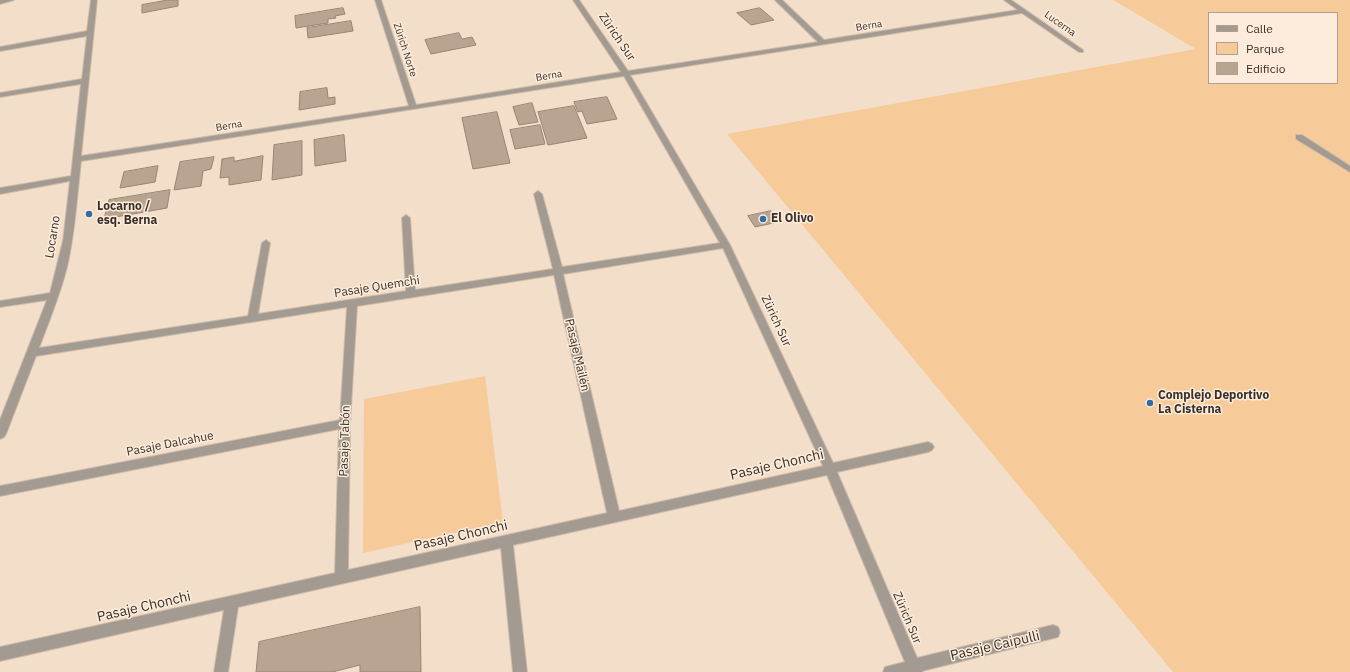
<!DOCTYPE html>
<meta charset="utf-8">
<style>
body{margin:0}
#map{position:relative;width:1350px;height:672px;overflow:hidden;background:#f3dec9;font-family:"IBM Plex Sans",sans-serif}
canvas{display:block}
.legend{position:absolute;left:1208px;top:12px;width:130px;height:72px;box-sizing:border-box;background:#fdecdb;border:1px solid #aea193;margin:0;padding:5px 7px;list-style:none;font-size:12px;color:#383028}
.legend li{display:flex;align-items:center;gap:8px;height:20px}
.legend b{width:20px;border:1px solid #aea193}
</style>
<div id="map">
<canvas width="1350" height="672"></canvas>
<ul class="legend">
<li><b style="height:5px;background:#a39b92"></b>Calle</li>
<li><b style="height:11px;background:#f7ca9a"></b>Parque</li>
<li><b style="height:11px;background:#b8a490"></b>Edificio</li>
</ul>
</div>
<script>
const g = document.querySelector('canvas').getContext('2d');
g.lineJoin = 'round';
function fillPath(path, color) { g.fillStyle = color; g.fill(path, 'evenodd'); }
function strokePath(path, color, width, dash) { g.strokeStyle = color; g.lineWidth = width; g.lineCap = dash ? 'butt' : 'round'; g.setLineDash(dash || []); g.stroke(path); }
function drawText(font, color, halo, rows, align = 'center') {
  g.font = font + ' "IBM Plex Sans",sans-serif'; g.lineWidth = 3; g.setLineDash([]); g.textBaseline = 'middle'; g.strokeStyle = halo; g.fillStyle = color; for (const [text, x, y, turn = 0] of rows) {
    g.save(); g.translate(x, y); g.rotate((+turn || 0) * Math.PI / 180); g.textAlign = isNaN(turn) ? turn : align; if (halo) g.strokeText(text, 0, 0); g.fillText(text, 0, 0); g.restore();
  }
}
const green = new Path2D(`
 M 1113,0 L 1350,0 L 1350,672 L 1173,672 L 727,134 L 1196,49 ZM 1209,13 L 1337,13 L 1337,83 L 1209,83 Z
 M 485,376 L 503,522 L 363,553 L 364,399 Z`);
const building = new Path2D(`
 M 168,0 L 178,0 L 178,6 L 142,13 L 142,5 Z
 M 343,8 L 345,14 L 335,16 L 336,18 L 328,19 L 328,23 L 296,28 L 295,16 Z
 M 760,8 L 774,20 L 751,25 L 737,13 Z
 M 351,21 L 353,31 L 308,38 L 307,28 Z
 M 459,33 L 462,39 L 472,37 L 476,45 L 431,54 L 425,40 Z
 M 327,88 L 328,98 L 335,97 L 335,104 L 299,110 L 300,92 Z
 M 607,97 L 617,119 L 587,124 L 582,111 L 578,112 L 574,102 Z
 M 532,103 L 538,122 L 519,125 L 513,107 Z
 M 574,106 L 587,138 L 548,145 L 538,112 Z
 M 497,112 L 510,163 L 473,169 L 462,118 Z
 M 540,125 L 545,144 L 515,149 L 510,130 Z
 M 344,135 L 346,161 L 315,166 L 314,140 Z
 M 302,141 L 302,175 L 272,180 L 274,145 Z
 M 263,156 L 261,180 L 229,185 L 229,177 L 220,178 L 222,159 L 234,157 L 234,161 Z
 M 214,157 L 211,169 L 203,171 L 201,186 L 174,190 L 180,162 Z
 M 158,166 L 155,182 L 120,188 L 124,172 Z
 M 170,190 L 167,208 L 104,219 L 109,200 Z
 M 771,211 L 778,222 L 755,227 L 748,216 Z
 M 420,607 L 421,672 L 360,672 L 360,665 L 332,672 L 256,672 L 259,642 Z`);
const service = new Path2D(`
 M 1296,135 L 1302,135 L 1350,166 L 1350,172 L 1296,139 Z`);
const minor = new Path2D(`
 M 0,0 L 14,0 L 0,4 Z
 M 91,0 L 97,0 L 81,156 L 409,106 L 375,0 L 381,0 L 416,105 L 621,72 L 573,0 L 579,0 L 628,71 L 818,42 L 775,0 L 782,0 L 824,40 L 1018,10 L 1004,0 L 1011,0 L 1083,50 L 1083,52 L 1079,52 L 1022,13 L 630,75 L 730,245 L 833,463 L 928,442 L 932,444 L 934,447 L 932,450 L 928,452 L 837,472 L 917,658 L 1053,625 L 1058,627 L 1060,632 L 1058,637 L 922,671 L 923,672 L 883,672 L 885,667 L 905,662 L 827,475 L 513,545 L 527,672 L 513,672 L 501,548 L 238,607 L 228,672 L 214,672 L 224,610 L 0,661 L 0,647 L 335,573 L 339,429 L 0,496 L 0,486 L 340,420 L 347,307 L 36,356 L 6,434 L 4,437 L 0,439 L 0,420 L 47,300 L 0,307 L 0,301 L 50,293 L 63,241 L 70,181 L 0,194 L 0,188 L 71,176 L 81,84 L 0,97 L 0,93 L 82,79 L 87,36 L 0,51 L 0,47 L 87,31 ZM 624,76 L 720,243 L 562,267 L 542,194 L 538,191 L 534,194 L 553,269 L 415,290 L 410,218 L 406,215 L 402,218 L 406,291 L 258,314 L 270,243 L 266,240 L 262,243 L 248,316 L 39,348 C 49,321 60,295 67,267 C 75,233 77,196 81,161 ZM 723,248 L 823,466 L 619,511 L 563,274 ZM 554,275 L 607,513 L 348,570 L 350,423 L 357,306 Z`);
const markers = [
 [89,214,4,"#2f6da4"],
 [763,219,4,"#2f6da4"],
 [1150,403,4,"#2f6da4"]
];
const farStreetnames = [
 ["Lucerna",1060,24,35],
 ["Berna",869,26,-9],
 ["Zürich Norte",405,50,72],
 ["Berna",549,76,-9],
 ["Berna",229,126,-9]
];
const streetNames = [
 ["Zürich Sur",617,37,56],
 ["Locarno",53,237,-81],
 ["Pasaje Quemchi",377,287,-9],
 ["Zürich Sur",776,321,65],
 ["Pasaje Mailén",577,355,77],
 ["Pasaje Tabón",345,441,-88],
 ["Pasaje Dalcahue",170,444,-11],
 ["Zürich Sur",907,618,67]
];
const poiNames = [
 ["Locarno /",97,207],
 ["esq. Berna",97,221],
 ["El Olivo",771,219],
 ["Complejo Deportivo",1158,396],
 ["La Cisterna",1158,410]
];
const nearStreetnames = [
 ["Pasaje Chonchi",777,465,-13],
 ["Pasaje Chonchi",461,536,-13],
 ["Pasaje Chonchi",144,607,-13],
 ["Pasaje Caipulli",995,646,-13]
];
fillPath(green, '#f7ca9a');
fillPath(building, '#b8a490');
strokePath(building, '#988571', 1);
strokePath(service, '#cebba9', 2);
strokePath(minor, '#cebba9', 2);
fillPath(service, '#a39b92');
fillPath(minor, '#a39b92');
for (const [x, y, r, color] of markers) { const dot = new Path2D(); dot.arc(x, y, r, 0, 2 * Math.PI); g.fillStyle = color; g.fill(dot); strokePath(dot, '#fdecdb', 1.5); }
drawText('10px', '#383028', '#fdecdb', farStreetnames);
drawText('12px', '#383028', '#fdecdb', streetNames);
drawText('bold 12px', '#383028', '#fdecdb', poiNames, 'left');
drawText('14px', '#383028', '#fdecdb', nearStreetnames);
</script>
